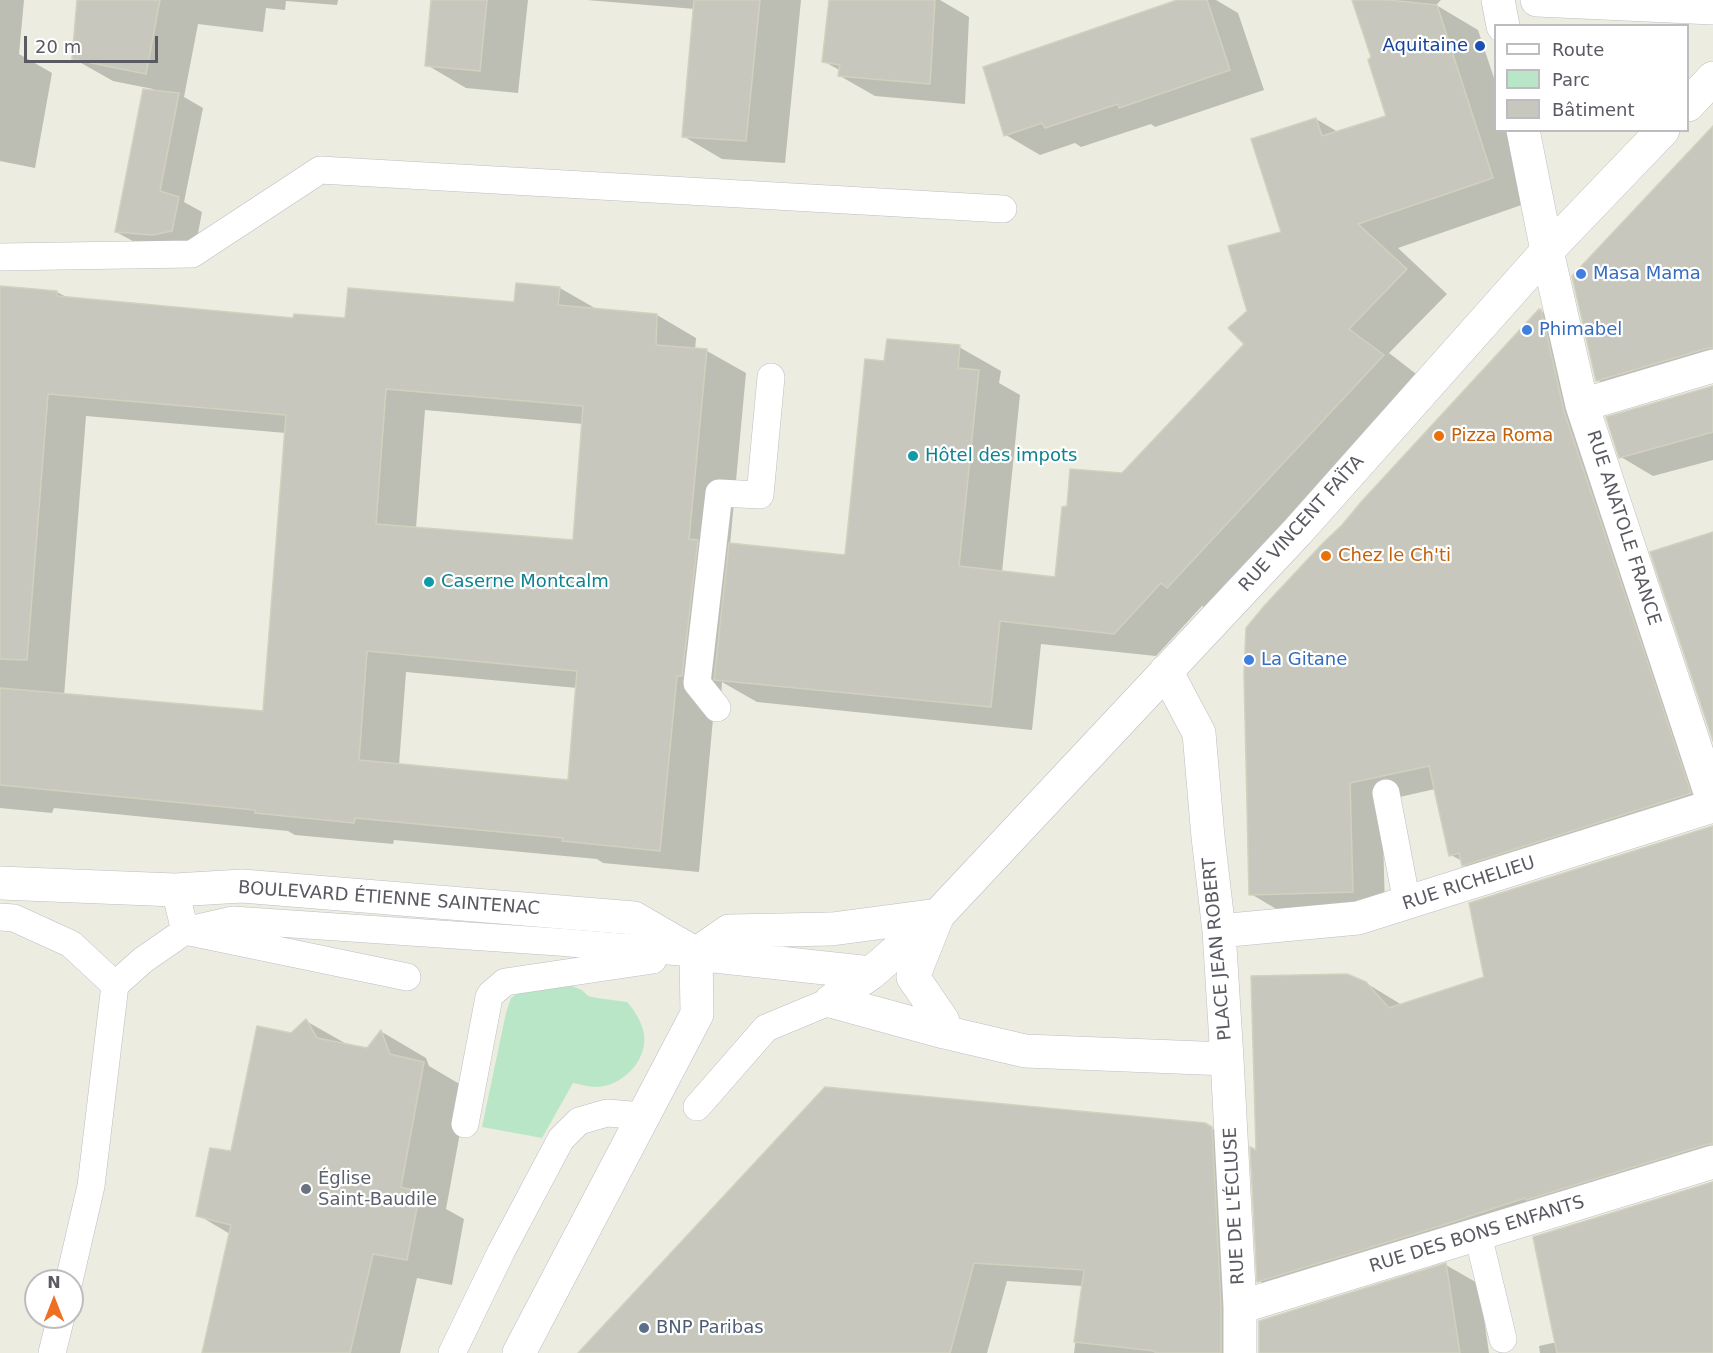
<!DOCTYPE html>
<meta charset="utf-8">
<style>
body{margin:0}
#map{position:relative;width:1713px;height:1353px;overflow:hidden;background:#ecede0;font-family:"DejaVu Sans",sans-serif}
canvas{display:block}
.legend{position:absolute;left:1494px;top:24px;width:195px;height:108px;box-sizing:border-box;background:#fff;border:2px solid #bdbdc0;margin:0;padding:8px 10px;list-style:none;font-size:18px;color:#595a62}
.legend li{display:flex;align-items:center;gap:12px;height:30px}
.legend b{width:30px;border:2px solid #bdbdc0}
.north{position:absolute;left:24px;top:1269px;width:60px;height:60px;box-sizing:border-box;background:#fff;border:2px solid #bdbdc0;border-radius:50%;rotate:0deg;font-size:16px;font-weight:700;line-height:24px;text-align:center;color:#595a62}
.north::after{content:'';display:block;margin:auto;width:21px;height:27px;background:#f07023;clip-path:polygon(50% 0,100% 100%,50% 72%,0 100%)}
.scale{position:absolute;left:24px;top:36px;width:134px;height:27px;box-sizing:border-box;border:3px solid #595a62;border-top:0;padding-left:8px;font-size:18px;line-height:21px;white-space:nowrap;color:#595a62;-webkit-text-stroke:4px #fff;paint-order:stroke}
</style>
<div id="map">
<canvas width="1713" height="1353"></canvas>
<ul class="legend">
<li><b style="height:8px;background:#fff"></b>Route</li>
<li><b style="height:16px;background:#bae6c8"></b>Parc</li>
<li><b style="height:16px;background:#c7c7bd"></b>Bâtiment</li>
</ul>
<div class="north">N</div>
<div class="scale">20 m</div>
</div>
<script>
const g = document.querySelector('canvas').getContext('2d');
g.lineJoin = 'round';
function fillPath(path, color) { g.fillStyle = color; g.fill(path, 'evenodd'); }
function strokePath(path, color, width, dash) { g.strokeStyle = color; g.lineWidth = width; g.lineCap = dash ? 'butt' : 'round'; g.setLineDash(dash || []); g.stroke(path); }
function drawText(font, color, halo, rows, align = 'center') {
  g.font = font + ' "DejaVu Sans",sans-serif'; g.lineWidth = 4.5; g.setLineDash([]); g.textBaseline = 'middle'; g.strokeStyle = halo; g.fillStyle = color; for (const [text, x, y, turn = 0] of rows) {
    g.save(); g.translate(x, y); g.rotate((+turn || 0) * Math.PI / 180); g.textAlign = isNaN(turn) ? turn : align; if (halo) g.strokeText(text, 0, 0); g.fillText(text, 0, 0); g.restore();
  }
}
const green = new Path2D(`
 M 559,985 L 572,986 L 582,990 L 588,996 L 597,998 L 627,1002 C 635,1011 642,1022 644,1034 C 648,1061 621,1087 596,1087 C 588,1087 580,1084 573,1083 L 542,1138 L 482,1127 L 506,1013 L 511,998 L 521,991 Z`);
const shadow = new Path2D(`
 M 0,0 L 24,0 L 19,54 L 52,73 L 35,168 L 0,161 Z
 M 79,0 L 338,0 L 337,5 L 286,1 L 285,10 L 266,8 L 263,32 L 198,24 L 184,97 L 203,108 L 184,202 L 202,212 L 196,244 L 140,245 L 116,232 L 153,89 L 113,81 L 74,59 Z
 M 433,0 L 528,0 L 518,93 L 466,88 L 427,65 Z
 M 587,0 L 801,0 L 785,163 L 722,159 L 683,136 L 695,9 Z
 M 830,0 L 940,0 L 969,17 L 965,104 L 875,96 L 840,76 L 841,71 L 823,61 Z
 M 1182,0 L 1216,0 L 1238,13 L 1264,90 L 1155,127 L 1151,124 L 1081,147 L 1075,143 L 1040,155 L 1006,135 Z
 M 1354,0 L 1441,0 L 1436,5 L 1478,30 L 1496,84 L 1496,130 L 1510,130 L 1533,201 L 1398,248 L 1447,294 L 1389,353 L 1424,380 L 1209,610 L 1202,606 L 1156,656 L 1041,644 L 1032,730 L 757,702 L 722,682 L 721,698 L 715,697 L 699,872 L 603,863 L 597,859 L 394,840 L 393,844 L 295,835 L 288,831 L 54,808 L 52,813 L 0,808 L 0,287 L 57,292 L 68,298 L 294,320 L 347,320 L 515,303 L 560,288 L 598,310 L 657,315 L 696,338 L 695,350 L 707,351 L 746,373 L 730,545 L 846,557 L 886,363 L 959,347 L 1001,371 L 999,383 L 1020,395 L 1002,572 L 1056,578 L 1123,474 L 1246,344 L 1249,311 L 1282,234 L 1316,119 L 1338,132 L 1388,116 L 1372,57 ZM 425,410 L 583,424 L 574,542 L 416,528 ZM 86,416 L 286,433 L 264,713 L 64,696 ZM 406,672 L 577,688 L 569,782 L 399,765 Z
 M 1713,127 L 1713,375 L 1630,399 L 1597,380 Z
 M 1541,311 L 1573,329 L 1713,814 L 1495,883 L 1463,865 L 1462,861 L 1451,855 L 1435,789 L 1382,801 L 1385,909 L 1283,913 L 1251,894 L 1343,526 Z
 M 1713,387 L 1713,460 L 1653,476 L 1621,457 Z
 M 1713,827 L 1713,1171 L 1291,1300 L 1259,1281 L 1258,1153 L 1366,983 L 1402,1005 L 1486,978 Z
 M 306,1021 L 350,1046 L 367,1050 L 382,1032 L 426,1058 L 429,1066 L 468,1089 L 446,1209 L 464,1219 L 452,1285 L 417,1278 L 400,1353 L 203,1353 L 230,1234 L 198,1215 L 232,1153 L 292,1034 Z
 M 1211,1128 L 1244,1147 L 1254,1353 L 1074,1353 L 1083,1286 L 1007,1281 L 987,1353 L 598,1353 Z
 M 1713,1183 L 1713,1353 L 1540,1353 L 1539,1346 L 1557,1342 Z
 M 1446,1265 L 1479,1284 L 1489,1353 L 1260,1353 Z`);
const building = new Path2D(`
 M 77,0 L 160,0 L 146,74 L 72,59 Z
 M 431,0 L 487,0 L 480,71 L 425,66 Z
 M 694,0 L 760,0 L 746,141 L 682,137 Z
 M 829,0 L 935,0 L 930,84 L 838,76 L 840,65 L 822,62 Z
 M 1177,0 L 1207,0 L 1230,70 L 1119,108 L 1118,104 L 1045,128 L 1042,123 L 1004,136 L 983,67 Z
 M 1352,0 L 1388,0 L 1437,5 L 1493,178 L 1358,224 L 1407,269 L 1349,329 L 1384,355 L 1167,588 L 1161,583 L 1114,634 L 1000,621 L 991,707 L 714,680 L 729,543 L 845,555 L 865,359 L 884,361 L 887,339 L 960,345 L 958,368 L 979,370 L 959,566 L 1055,577 L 1062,507 L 1067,506 L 1070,469 L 1122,473 L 1244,344 L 1228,328 L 1247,311 L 1228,246 L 1281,232 L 1251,139 L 1316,118 L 1322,136 L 1386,116 L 1368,60 L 1371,57 Z
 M 143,89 L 179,93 L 160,191 L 179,197 L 172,231 L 152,235 L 115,232 Z
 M 1713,126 L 1713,348 L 1708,348 L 1596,381 L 1572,276 Z
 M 516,283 L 560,287 L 558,305 L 657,314 L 656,345 L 707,349 L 689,539 L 698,540 L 682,676 L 677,676 L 660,851 L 562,841 L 563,838 L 355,818 L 354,823 L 255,813 L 255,810 L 0,785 L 0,688 L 263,711 L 286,415 L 48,394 L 27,660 L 0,659 L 0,286 L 57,291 L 57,296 L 293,318 L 294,314 L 345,318 L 348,288 L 514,302 ZM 386,389 L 583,406 L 573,540 L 376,524 ZM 367,651 L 577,671 L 568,780 L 359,760 Z
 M 1539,309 L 1539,311 L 1541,309 L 1564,411 L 1691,793 L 1462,866 L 1459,853 L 1449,856 L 1429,766 L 1350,783 L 1353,892 L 1249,895 L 1244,673 L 1246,628 L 1265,605 L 1323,543 L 1342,525 L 1362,501 Z
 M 1713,386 L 1713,432 L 1619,458 L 1606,417 Z
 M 1713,532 L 1713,741 L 1650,552 Z
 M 1713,826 L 1713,1144 L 1708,1144 L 1526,1200 L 1525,1198 L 1440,1226 L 1257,1282 L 1250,1147 L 1256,1150 L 1251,976 L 1347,974 L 1366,982 L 1389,1008 L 1484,977 L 1469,903 Z
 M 306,1019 L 317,1038 L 367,1048 L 381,1030 L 390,1054 L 424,1062 L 401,1187 L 420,1192 L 407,1260 L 373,1254 L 350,1353 L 202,1353 L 231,1225 L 196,1216 L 210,1148 L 231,1151 L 257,1026 L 291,1033 Z
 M 825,1087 L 1205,1123 L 1212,1127 L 1221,1307 L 1221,1353 L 1155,1353 L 1155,1351 L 1074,1342 L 1084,1270 L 974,1263 L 950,1353 L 578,1353 Z
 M 1713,1182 L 1713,1353 L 1557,1353 L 1533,1237 Z
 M 1446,1263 L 1460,1353 L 1259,1353 L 1259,1321 Z`);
const service = new Path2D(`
 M 0,257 L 192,254 L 320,170 L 1003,209
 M 717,708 L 697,683 L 719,493 L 760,495 L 771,377
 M 1386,793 L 1407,903
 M 175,890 L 185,931 L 407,977
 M 0,917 L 14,918 L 71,944 L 115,985
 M 115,985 L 143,960 L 185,931 L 233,920 L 558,942 L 693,953
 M 697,1107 L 766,1028 L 831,1001
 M 465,1124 L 489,997 L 491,994 L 505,982 L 653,960
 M 1478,1235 L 1503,1339
 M 69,1281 L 91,1186 L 115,985
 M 52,1353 L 61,1317
 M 452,1353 L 501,1252 L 561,1139 L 579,1121 L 607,1113 L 643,1116`);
const minor = new Path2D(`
 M 1537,0 L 1713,8
 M 1547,251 L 1582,405 L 1713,801
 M 1582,405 L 1713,366
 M 938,915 L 913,977 L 943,1021 L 944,1032
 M 1219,931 L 1358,918 L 1713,806
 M 831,1001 L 944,1032 L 1025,1051 L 1227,1059 L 1219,931 L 1208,837 L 1199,733 L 1166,671
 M 1227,1059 L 1240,1307 L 1240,1353
 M 1240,1307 L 1713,1162`);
const tertiary = new Path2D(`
 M 1498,0 L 1503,26
 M 1688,105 L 1713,78
 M 1523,130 L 1547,251
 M 0,883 L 175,890 L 242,886 L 634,918 L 696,954 L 871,973
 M 696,954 L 729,931 L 832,929 L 938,915
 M 831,1001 L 871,973 L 938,915 L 1298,531 L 1547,251 L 1663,130
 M 519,1353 L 697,1014 L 696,954`);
const markers = [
 [1480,46,6,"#1a4fb4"],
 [1581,274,6,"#3f7fe0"],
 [1527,330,6,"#3f7fe0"],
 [1439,436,6,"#e8710a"],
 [913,456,6,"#0f9aa8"],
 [1326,556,6,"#e8710a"],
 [429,582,6,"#0f9aa8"],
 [1249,660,6,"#3f7fe0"],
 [306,1189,6,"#6b7280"],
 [644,1328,6,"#5c6f8a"]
];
const transitNames = [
 ["Aquitaine",1468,46]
];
const shopNames = [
 ["Masa Mama",1593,274],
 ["Phimabel",1539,330],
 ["La Gitane",1261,660]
];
const foodNames = [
 ["Pizza Roma",1451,436],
 ["Chez le Ch'ti",1338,556]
];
const cultureNames = [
 ["Hôtel des impots",925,456],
 ["Caserne Montcalm",441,582]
];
const streetNames = [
 ["RUE VINCENT FAÏTA",1302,524,-48],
 ["RUE ANATOLE FRANCE",1623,528,72],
 ["RUE RICHELIEU",1469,884,-18],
 ["BOULEVARD ÉTIENNE SAINTENAC",389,899,4],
 ["PLACE JEAN ROBERT",1218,949,-95],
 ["RUE DE L'ÉCLUSE",1235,1206,-93],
 ["RUE DES BONS ENFANTS",1477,1235,-17]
];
const worshipNames = [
 ["Église",318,1179],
 ["Saint-Baudile",318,1200]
];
const serviceNames = [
 ["BNP Paribas",656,1328]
];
fillPath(green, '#bae6c8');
fillPath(shadow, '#0003');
fillPath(building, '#c7c7bd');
strokePath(building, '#d1d1be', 1.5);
strokePath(service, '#bdbdc4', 28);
strokePath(minor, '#bdbdc4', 34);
strokePath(tertiary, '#bdbdc4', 34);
strokePath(service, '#fff', 27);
strokePath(minor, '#fff', 33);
strokePath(tertiary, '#fff', 33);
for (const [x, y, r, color] of markers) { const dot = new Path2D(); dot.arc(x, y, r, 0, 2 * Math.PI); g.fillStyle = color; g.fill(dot); strokePath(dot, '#fff', 2); }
drawText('18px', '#164399', '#fff', transitNames, 'right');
drawText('18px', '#366cbe', '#fff', shopNames, 'left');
drawText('18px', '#c56008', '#fff', foodNames, 'left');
drawText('18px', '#0d838f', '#fff', cultureNames, 'left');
drawText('18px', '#595a62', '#fff', streetNames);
drawText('18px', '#5b616d', '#fff', worshipNames, 'left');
drawText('18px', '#4e5e75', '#fff', serviceNames, 'left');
</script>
